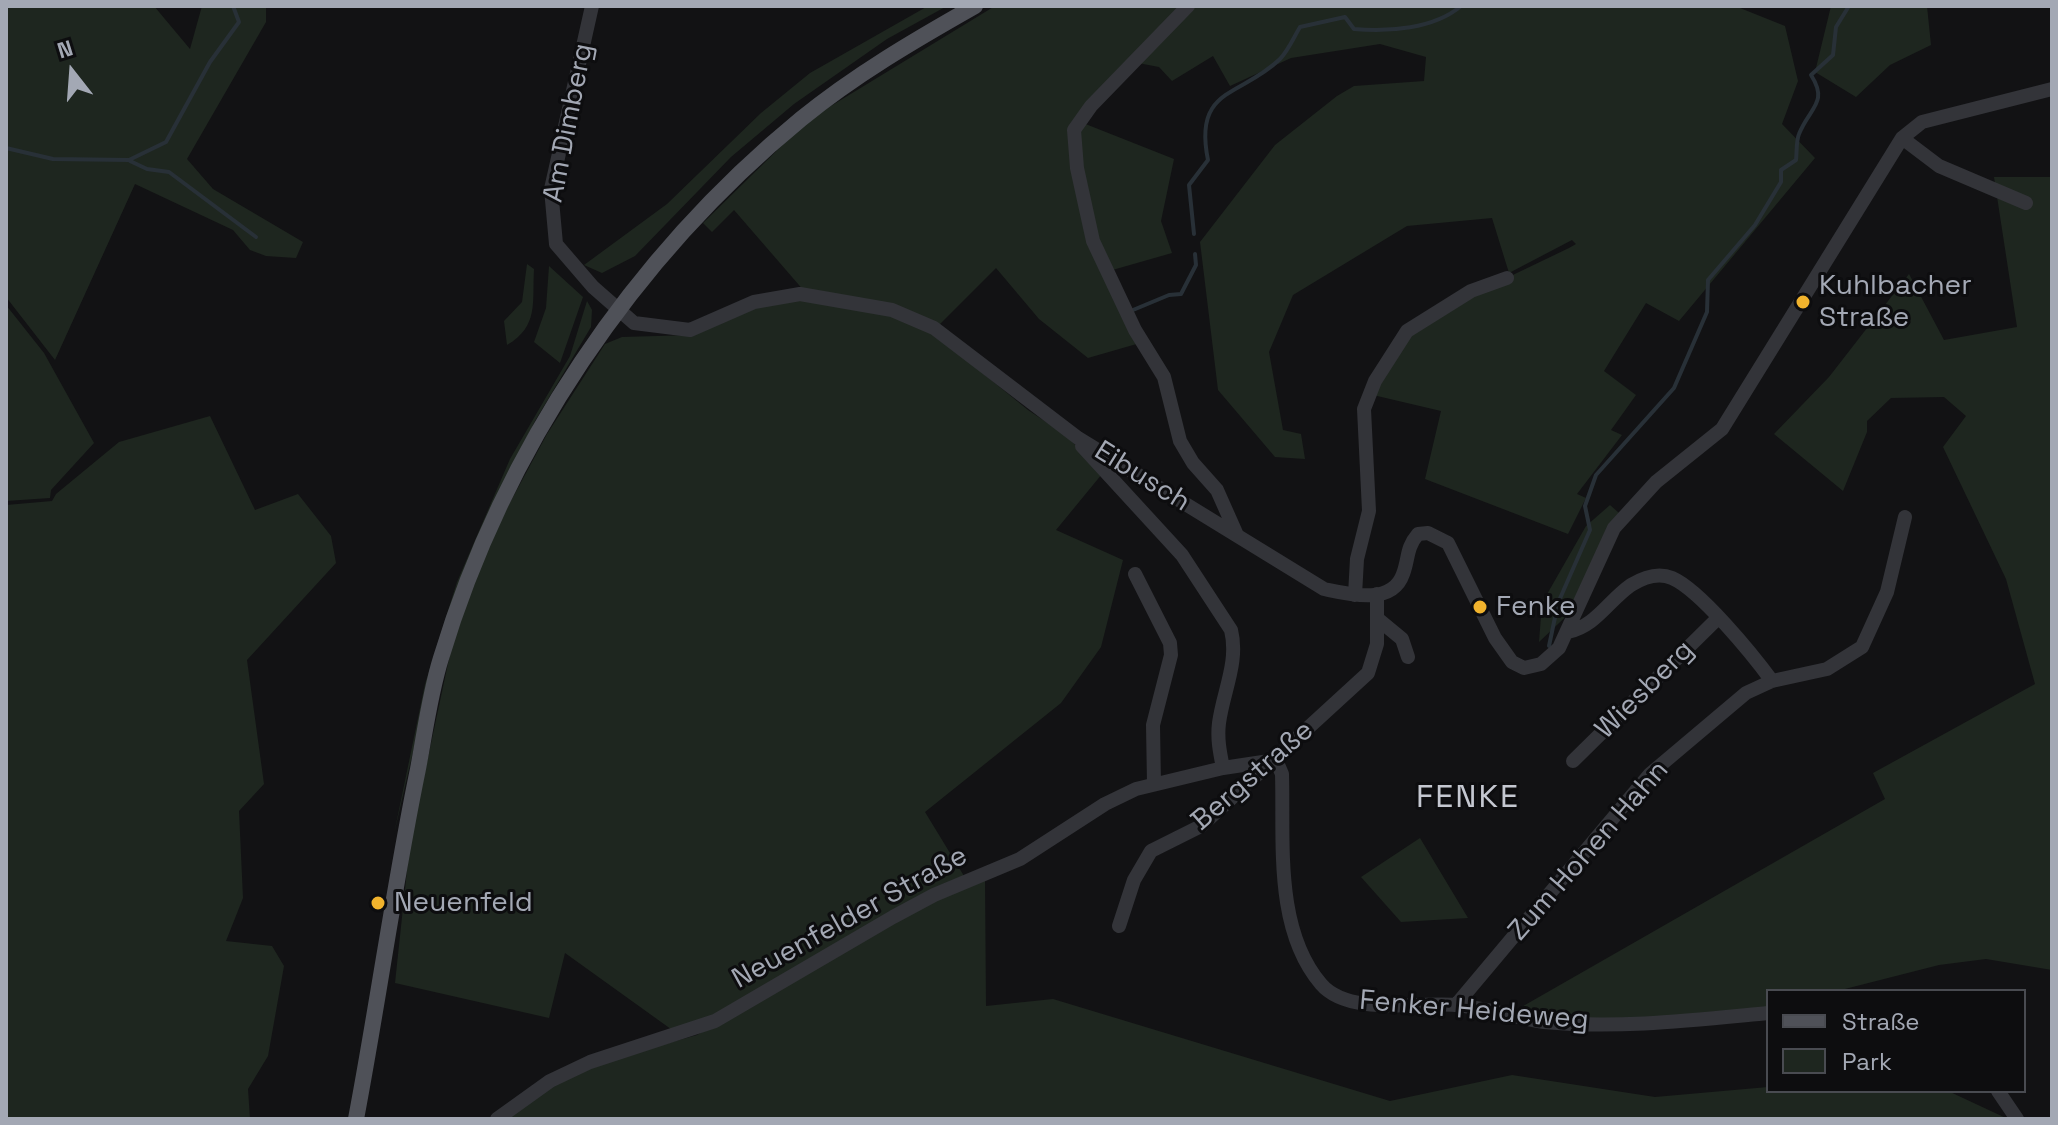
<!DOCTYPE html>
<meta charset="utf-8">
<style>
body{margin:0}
#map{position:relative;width:2058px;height:1125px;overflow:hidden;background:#121214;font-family:"Space Grotesk",sans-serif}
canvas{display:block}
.frame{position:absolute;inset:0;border:8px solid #a3a8b4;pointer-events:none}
.legend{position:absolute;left:1766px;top:989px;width:260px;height:104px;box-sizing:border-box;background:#0d0d0f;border:2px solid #494b51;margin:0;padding:10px 14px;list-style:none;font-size:24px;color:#a3a8b4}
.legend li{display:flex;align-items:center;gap:16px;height:40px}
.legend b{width:40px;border:2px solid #494b51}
.north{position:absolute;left:32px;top:32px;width:80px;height:80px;-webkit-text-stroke:6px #0d0d0f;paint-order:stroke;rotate:343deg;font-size:22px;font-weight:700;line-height:32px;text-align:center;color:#a3a8b4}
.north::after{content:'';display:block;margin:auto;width:28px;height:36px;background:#a3a8b4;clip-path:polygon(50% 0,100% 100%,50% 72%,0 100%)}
</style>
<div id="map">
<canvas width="2058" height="1125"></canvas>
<div class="frame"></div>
<ul class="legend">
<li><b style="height:10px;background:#4f5158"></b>Straße</li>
<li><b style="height:22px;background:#1e261f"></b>Park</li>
</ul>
<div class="north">N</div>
</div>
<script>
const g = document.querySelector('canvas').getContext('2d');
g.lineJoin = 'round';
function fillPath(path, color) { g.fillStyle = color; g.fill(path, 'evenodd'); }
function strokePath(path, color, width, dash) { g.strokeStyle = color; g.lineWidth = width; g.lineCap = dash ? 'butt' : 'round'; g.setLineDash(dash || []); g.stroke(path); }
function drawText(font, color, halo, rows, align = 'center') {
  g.font = font + ' "Space Grotesk",sans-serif'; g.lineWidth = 6; g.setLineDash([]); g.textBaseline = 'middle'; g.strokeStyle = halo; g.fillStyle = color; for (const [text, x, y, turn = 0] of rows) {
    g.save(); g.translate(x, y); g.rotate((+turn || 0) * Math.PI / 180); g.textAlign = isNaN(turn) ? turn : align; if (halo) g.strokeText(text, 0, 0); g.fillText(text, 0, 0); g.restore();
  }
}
const green = new Path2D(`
 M 6,6 L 154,6 L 190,49 L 202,6 L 266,6 L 266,22 L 187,159 L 213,189 L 303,242 L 296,258 L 266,256 L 250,250 L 233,230 L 135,184 L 55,360 L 6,297 Z
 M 928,6 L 947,6 L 887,39 L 794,104 L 731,157 L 635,256 L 602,273 L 584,265 L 667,204 L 761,113 L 810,73 Z
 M 995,6 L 1183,6 L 1073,129 L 1091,242 L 1140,343 L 1088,358 L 1039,319 L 996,268 L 939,325 L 805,292 L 734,210 L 712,232 L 703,223 L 808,120 Z
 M 1191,6 L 1735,6 L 1785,26 L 1798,81 L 1782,124 L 1815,158 L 1679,321 L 1646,303 L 1604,371 L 1636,395 L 1611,430 L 1622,435 L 1577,494 L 1586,498 L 1568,534 L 1425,479 L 1441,411 L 1373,395 L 1408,337 L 1469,296 L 1569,248 L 1576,244 L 1572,240 L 1509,273 L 1492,218 L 1407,226 L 1293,295 L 1269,352 L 1283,430 L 1301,434 L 1305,459 L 1275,457 L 1218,390 L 1200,242 L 1275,145 L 1337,96 L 1354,86 L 1424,81 L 1426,57 L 1380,44 L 1291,58 L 1230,86 L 1213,56 L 1172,81 L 1159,67 L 1138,63 Z
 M 1831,6 L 1927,6 L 1931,45 L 1890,65 L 1856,97 L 1815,72 Z
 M 1083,123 L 1174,159 L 1161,221 L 1172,253 L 1109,271 L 1087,207 L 1079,132 Z
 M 1994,177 L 2052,177 L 2052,970 L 1986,959 L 1939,965 L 1837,991 L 1768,991 L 1768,1011 C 1684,1018 1594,1028 1511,1013 L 1885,799 L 1873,773 L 2035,684 L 2006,579 L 1943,447 L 1966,416 L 1944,397 L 1891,398 L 1867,421 L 1867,432 L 1843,491 L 1774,434 L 1829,377 L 1909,274 L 1944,340 L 2017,327 Z
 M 527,264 L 534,269 C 532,303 539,326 507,345 L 504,321 L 522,302 Z
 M 549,266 L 583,297 L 560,363 L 534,342 L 546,308 Z
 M 798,298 L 892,313 L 932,332 L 1028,410 L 1067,436 L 1102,474 L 1056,530 L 1123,560 L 1101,647 L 1061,703 L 925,812 L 964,876 L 736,1006 L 675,1032 L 565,953 L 549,1018 L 395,983 L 410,842 L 453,640 L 484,551 L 547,434 L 605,344 L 622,337 L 692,335 L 755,305 Z
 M 587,301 L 592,310 L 591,327 L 535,421 L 491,509 L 422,713 L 394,834 L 425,684 L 457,582 L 510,459 L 570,356 Z
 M 6,305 L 44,353 L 94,443 L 51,490 L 50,498 L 6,501 Z
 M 210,416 L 255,510 L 298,494 L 331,536 L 336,563 L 247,660 L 264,784 L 239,811 L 243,898 L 226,941 L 272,946 L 284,966 L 268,1056 L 248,1089 L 250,1119 L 6,1119 L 6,505 L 52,501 L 56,494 L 119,442 Z
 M 1610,505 L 1619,513 L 1577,606 L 1539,642 L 1542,603 L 1586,526 Z
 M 1420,838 L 1468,918 L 1401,922 L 1361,877 Z
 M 985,880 L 986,1006 L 1053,999 L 1390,1101 L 1512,1075 L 1655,1097 L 1768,1087 L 1768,1091 L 1948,1091 L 2008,1119 L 506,1119 L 546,1089 L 595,1064 L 697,1035 L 932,900 Z`);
const stream = new Path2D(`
 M 6,148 L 53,159 L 129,160 L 166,142 L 210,62 L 239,22 L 233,6
 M 130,161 L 147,169 L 169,172 L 256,237
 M 1194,234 L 1189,185 L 1208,160 C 1193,87 1241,97 1280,59 C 1288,51 1294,37 1300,27 L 1345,17 L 1354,29 C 1388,32 1434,29 1461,6
 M 1133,310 L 1169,295 L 1181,294 L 1196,265 L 1195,254
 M 1549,646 L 1558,603 L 1590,530 L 1585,506 L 1596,475 L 1674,388 L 1707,312 L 1708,280 L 1755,225 L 1781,182 L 1781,170 L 1796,160 C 1797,152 1796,141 1799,134 C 1809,108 1829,103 1811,75 L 1833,55 L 1836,27 L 1849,6`);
const minor = new Path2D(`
 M 592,6 L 551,189 L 556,244 L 593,287 L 634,323 L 690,330 L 754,302 L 800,294 L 892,310 L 934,328 L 1078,438 L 1324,589 C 1348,594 1392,606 1403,574 C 1409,558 1406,548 1418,534 L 1428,533 L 1448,543 L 1495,638 L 1512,662 L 1524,668 L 1541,664 L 1559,648 L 1614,528 L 1656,482 L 1722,429 L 1902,138 L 1922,122 L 2052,89
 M 1188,6 L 1091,106 L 1074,130 L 1077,168 L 1093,241 L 1135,330 L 1164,377 L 1180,441 L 1193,463 L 1217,490 L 1237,535
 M 1902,138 L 1939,166 L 2026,203
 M 1082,446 L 1182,555 L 1231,630 C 1239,662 1223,692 1219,723 C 1217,739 1220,753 1223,768
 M 1135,574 L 1170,643 L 1171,655 L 1153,725 L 1154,784
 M 1355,595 L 1357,559 L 1369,511 L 1364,409 L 1375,381 L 1407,331 L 1471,291 L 1507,278
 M 1379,620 L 1402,639 L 1408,657
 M 1568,632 C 1596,626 1608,601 1631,585 C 1644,577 1658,572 1672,578 C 1700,590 1753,655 1772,681
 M 1276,760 L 1282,774 C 1284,841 1274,929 1321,984 C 1348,1016 1418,1002 1455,1005 C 1485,1007 1514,1018 1544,1022 C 1618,1029 1694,1020 1768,1013
 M 1573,761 L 1717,619
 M 1119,926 L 1134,880 L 1151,851 L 1201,826 L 1368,673 L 1377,644 L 1377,594
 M 1456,1005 L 1650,774 L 1746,693 L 1772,681 L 1827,669 L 1862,647 L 1887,592 L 1905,517
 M 1998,1091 L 2017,1119
 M 497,1119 L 550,1081 L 590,1062 L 715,1021 L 893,917 L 934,895 L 1020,859 L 1105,804 L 1136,789 L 1223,768 L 1276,760`);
const major = new Path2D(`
 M 356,1119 C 378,1003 394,885 418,769 C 425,732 430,693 441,658 C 504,449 633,257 801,119 C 855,75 915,40 975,6`);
const markers = [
 [1803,302,8,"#f1b32d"],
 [1480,607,8,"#f1b32d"],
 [378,903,8,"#f1b32d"]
];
const streetNames = [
 ["Am Dimberg",569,123,-79],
 ["Eibusch",1142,477,32],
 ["Wiesberg",1645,690,-45],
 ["Bergstraße",1253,776,-41],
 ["Zum Hohen Hahn",1589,851,-49],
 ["Neuenfelder Straße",850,918,-29],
 ["Fenker Heideweg",1474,1011,5]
];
const poiNames = [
 ["Kuhlbacher",1819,286],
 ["Straße",1819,318],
 ["Fenke",1496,607],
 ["Neuenfeld",394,903]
];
const quarterNames = [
 ["FENKE",1468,798]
];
fillPath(green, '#1e261f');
strokePath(stream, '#283037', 4);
strokePath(minor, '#333439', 14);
strokePath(major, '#4f5158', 16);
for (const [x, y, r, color] of markers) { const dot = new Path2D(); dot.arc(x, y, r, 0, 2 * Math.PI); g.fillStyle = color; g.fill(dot); strokePath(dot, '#0d0d0f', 3); }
drawText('28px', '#a3a8b4', '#0d0d0f', streetNames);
drawText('28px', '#a3a8b4', '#0d0d0f', poiNames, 'left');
g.letterSpacing = '2px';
drawText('32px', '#c4c7d0', '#0d0d0f', quarterNames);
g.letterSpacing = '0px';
</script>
